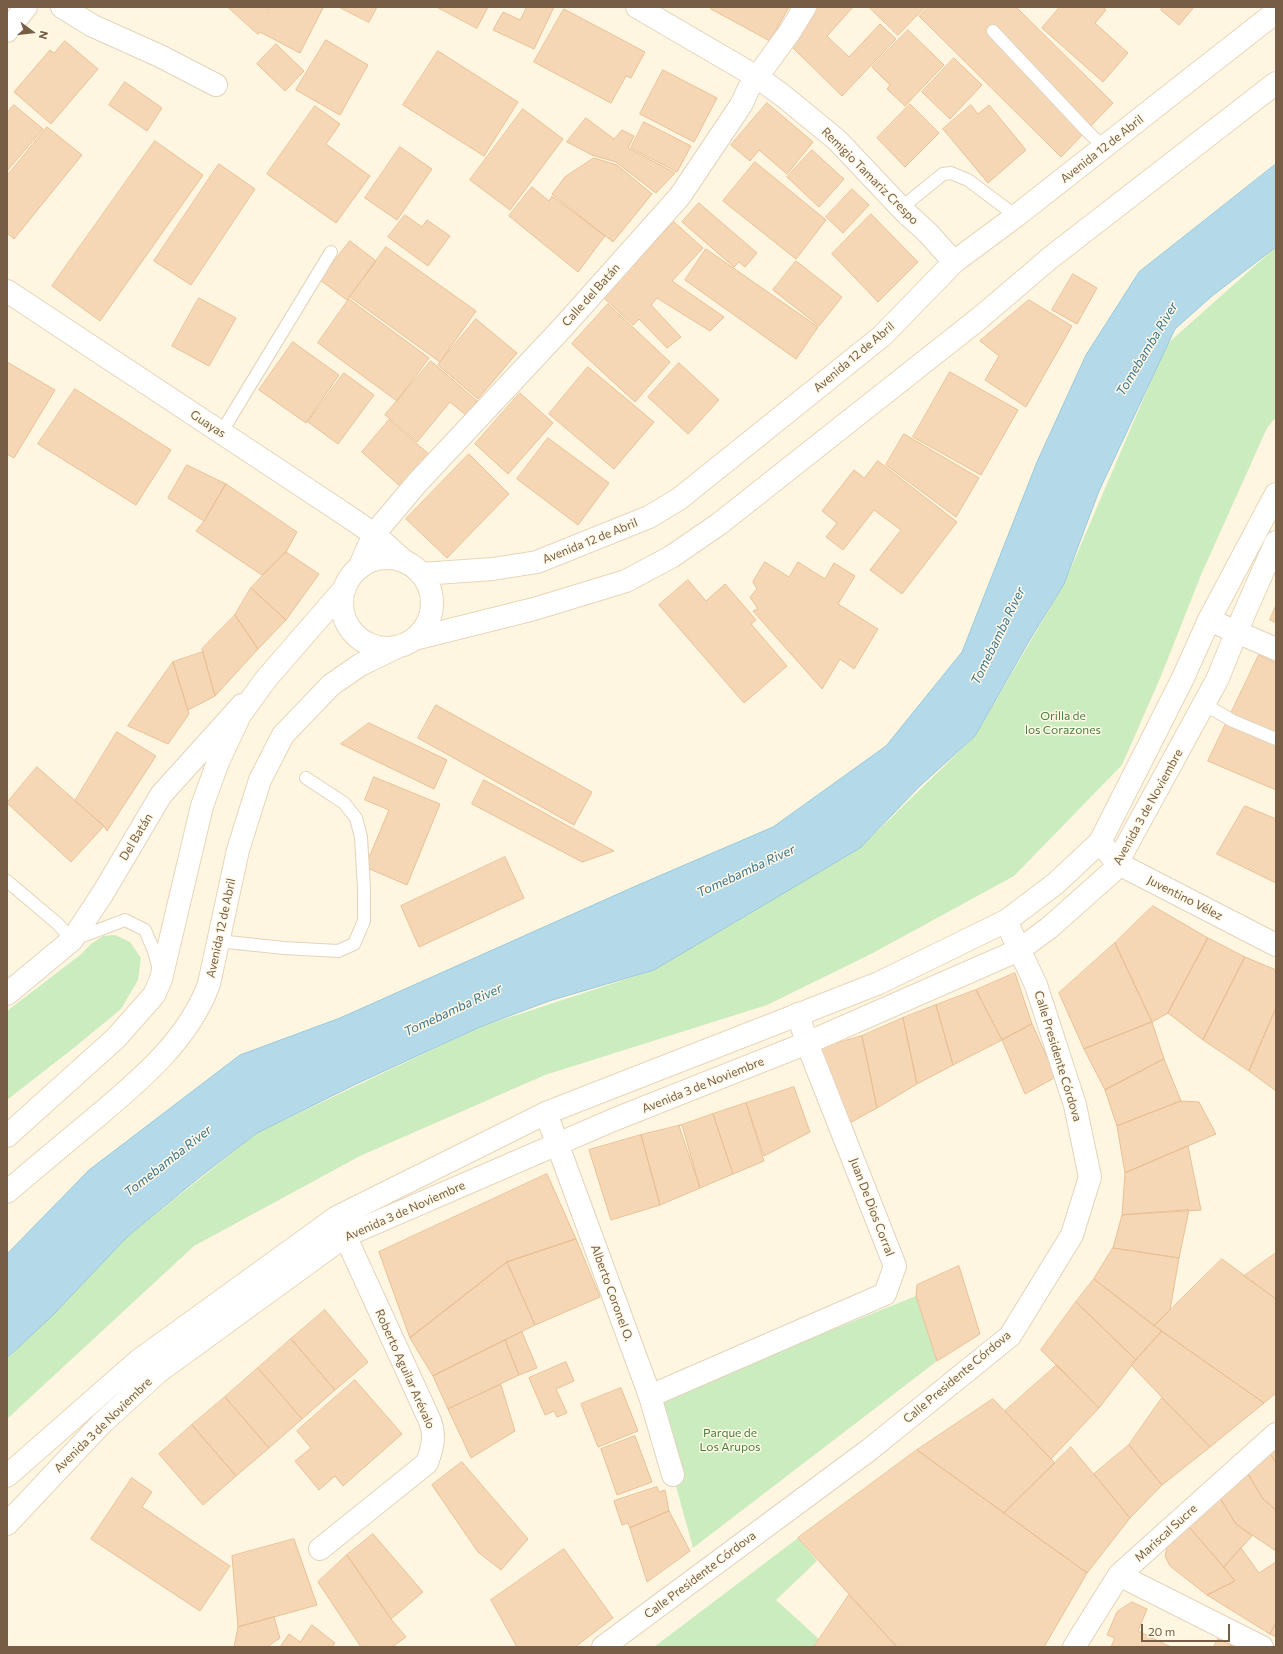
<!DOCTYPE html>
<meta charset="utf-8">
<style>
body{margin:0}
#map{position:relative;width:1283px;height:1654px;overflow:hidden;background:#fef6e0;font-family:Commissioner,sans-serif}
canvas{display:block}
.frame{position:absolute;inset:0;border:8px solid #775d46;pointer-events:none}
.north{position:absolute;left:12px;top:12px;width:40px;height:40px;-webkit-text-stroke:3px #fff9e8;paint-order:stroke;rotate:105deg;font-size:11px;font-weight:700;line-height:16px;text-align:center;color:#775d46}
.north::after{content:'';display:block;margin:auto;width:14px;height:18px;background:#775d46;clip-path:polygon(50% 0,100% 100%,50% 72%,0 100%)}
.scale{position:absolute;left:1141px;top:1624px;width:89px;height:18px;box-sizing:border-box;border:2px solid #775d46;border-top:0;padding-left:5px;font-size:12px;line-height:14px;white-space:nowrap;color:#775d46;-webkit-text-stroke:3px #fff9e8;paint-order:stroke}
</style>
<div id="map">
<canvas width="1283" height="1654"></canvas>
<div class="frame"></div>
<div class="north">N</div>
<div class="scale">20 m</div>
</div>
<script>
const g = document.querySelector('canvas').getContext('2d');
g.lineJoin = 'round';
function fillPath(path, color) { g.fillStyle = color; g.fill(path, 'evenodd'); }
function strokePath(path, color, width, dash) { g.strokeStyle = color; g.lineWidth = width; g.lineCap = dash ? 'butt' : 'round'; g.setLineDash(dash || []); g.stroke(path); }
function drawText(font, color, halo, rows, align = 'center') {
  g.font = font + ' Commissioner,sans-serif'; g.lineWidth = 3; g.setLineDash([]); g.textBaseline = 'middle'; g.strokeStyle = halo; g.fillStyle = color; for (const [text, x, y, turn = 0] of rows) {
    g.save(); g.translate(x, y); g.rotate((+turn || 0) * Math.PI / 180); g.textAlign = isNaN(turn) ? turn : align; if (halo) g.strokeText(text, 0, 0); g.fillText(text, 0, 0); g.restore();
  }
}
const green = new Path2D(`
 M 1276,247 L 1276,417 L 1267,428 L 1201,575 L 1161,676 L 1122,765 L 1014,876 L 871,954 L 767,1005 L 545,1075 L 360,1156 L 194,1246 L 7,1419 L 7,1359 L 127,1237 L 257,1133 L 480,1027 L 654,970 L 860,848 L 975,736 L 1064,584 L 1167,344 Z
 M 115,935 L 130,942 L 141,958 L 138,980 L 121,1009 L 75,1047 L 7,1100 L 7,1011 L 80,955 L 91,944 L 103,936 Z
 M 916,1296 L 937,1361 L 693,1548 L 653,1402 Z
 M 798,1538 L 817,1561 L 776,1600 L 819,1639 L 814,1647 L 654,1647 Z`);
const water = new Path2D(`
 M 1276,164 L 1276,247 L 1212,296 L 1175,329 L 1099,491 L 1064,584 L 1029,641 L 975,736 L 920,786 L 860,848 L 654,970 L 549,1001 L 480,1027 L 356,1084 L 257,1133 L 201,1176 L 127,1237 L 53,1315 L 7,1358 L 7,1254 L 89,1170 L 240,1055 L 340,1018 L 638,885 L 773,827 L 886,746 L 962,652 L 1037,462 L 1086,355 L 1139,272 Z`);
const building = new Path2D(`
 M 228,7 L 266,7 L 269,10 L 271,7 L 320,7 L 323,8 L 300,53 L 260,32 L 258,34 Z
 M 339,7 L 377,7 L 369,22 Z
 M 437,7 L 488,7 L 477,28 Z
 M 527,7 L 554,7 L 534,49 L 493,30 L 503,12 L 520,20 Z
 M 712,7 L 789,7 L 770,41 L 711,9 Z
 M 817,7 L 853,7 L 827,36 L 849,57 L 880,24 L 896,39 L 842,96 L 790,45 Z
 M 869,7 L 925,7 L 898,35 Z
 M 928,7 L 1016,7 L 1113,103 L 1061,157 L 919,16 Z
 M 1060,7 L 1103,7 L 1106,10 L 1095,23 L 1128,53 L 1103,82 L 1042,28 Z
 M 1163,7 L 1194,7 L 1179,25 L 1161,10 Z
 M 564,9 L 645,52 L 631,78 L 626,76 L 611,103 L 534,62 Z
 M 908,30 L 944,65 L 905,106 L 887,89 L 890,85 L 872,67 Z
 M 326,40 L 368,65 L 340,115 L 296,90 Z
 M 65,41 L 98,69 L 51,124 L 14,92 L 50,50 L 54,53 Z
 M 276,44 L 304,71 L 285,91 L 257,64 Z
 M 438,51 L 518,102 L 484,156 L 403,105 Z
 M 954,58 L 982,85 L 950,119 L 922,92 Z
 M 663,70 L 717,98 L 694,142 L 640,114 Z
 M 125,82 L 162,108 L 147,131 L 109,105 Z
 M 767,103 L 813,142 L 787,174 L 759,150 L 750,161 L 731,145 Z
 M 910,104 L 939,133 L 905,167 L 877,138 Z
 M 14,105 L 43,129 L 7,171 L 7,113 Z
 M 971,105 L 978,114 L 989,105 L 1026,150 L 988,183 L 943,129 Z
 M 315,106 L 340,124 L 326,144 L 370,176 L 336,223 L 267,174 Z
 M 523,109 L 563,139 L 510,210 L 470,180 Z
 M 586,118 L 614,139 L 622,130 L 634,136 L 628,148 L 675,173 L 656,193 L 616,162 L 592,155 L 567,142 Z
 M 644,122 L 691,146 L 677,172 L 631,148 Z
 M 47,127 L 82,155 L 14,239 L 7,233 L 7,176 Z
 M 155,141 L 203,175 L 100,321 L 52,286 Z
 M 400,147 L 432,169 L 397,220 L 365,198 Z
 M 812,150 L 844,179 L 819,207 L 787,177 Z
 M 594,158 L 617,165 L 652,194 L 613,242 L 552,194 L 565,177 Z
 M 755,162 L 826,220 L 796,259 L 723,201 Z
 M 219,164 L 255,189 L 191,285 L 154,261 Z
 M 532,187 L 549,201 L 552,196 L 605,236 L 578,272 L 509,216 Z
 M 852,189 L 869,205 L 843,233 L 826,217 Z
 M 699,203 L 757,253 L 745,267 L 739,262 L 734,267 L 682,222 Z
 M 871,214 L 918,262 L 878,302 L 832,254 Z
 M 405,215 L 422,227 L 427,220 L 450,236 L 428,266 L 388,237 Z
 M 674,222 L 703,248 L 672,281 L 724,317 L 710,331 L 657,298 L 651,305 L 681,337 L 667,348 L 639,319 L 633,325 L 604,298 Z
 M 350,241 L 376,261 L 347,300 L 320,280 Z
 M 386,247 L 476,311 L 440,362 L 350,297 Z
 M 706,249 L 818,327 L 796,359 L 685,280 Z
 M 796,261 L 842,297 L 819,326 L 773,290 Z
 M 1073,274 L 1097,288 L 1077,324 L 1052,310 Z
 M 199,298 L 236,318 L 209,366 L 172,346 Z
 M 349,299 L 429,358 L 397,401 L 318,343 Z
 M 1029,300 L 1072,326 L 1026,407 L 985,380 L 999,356 L 980,341 Z
 M 608,304 L 670,362 L 635,402 L 572,344 Z
 M 476,319 L 517,353 L 478,399 L 438,365 Z
 M 293,342 L 339,375 L 306,423 L 259,390 Z
 M 431,361 L 477,401 L 466,415 L 450,402 L 417,442 L 385,415 Z
 M 7,362 L 55,390 L 14,458 L 7,454 Z
 M 679,363 L 719,400 L 688,434 L 648,397 Z
 M 588,367 L 654,422 L 614,469 L 549,414 Z
 M 950,372 L 1018,410 L 981,475 L 913,437 Z
 M 344,373 L 374,395 L 338,444 L 308,422 Z
 M 75,389 L 171,450 L 136,505 L 38,444 Z
 M 520,393 L 553,423 L 508,474 L 475,444 Z
 M 389,420 L 430,455 L 402,488 L 362,452 Z
 M 904,434 L 979,478 L 956,517 L 886,465 Z
 M 548,438 L 609,483 L 578,525 L 517,479 Z
 M 469,454 L 509,494 L 447,558 L 406,519 Z
 M 878,461 L 957,522 L 902,594 L 870,570 L 901,530 L 874,510 L 843,550 L 826,537 L 837,523 L 822,511 L 854,470 L 864,478 Z
 M 187,465 L 226,484 L 204,521 L 168,498 Z
 M 226,484 L 297,532 L 286,552 L 262,575 L 196,531 L 204,521 Z
 M 286,552 L 319,574 L 286,620 L 251,588 Z
 M 765,562 L 789,577 L 798,562 L 825,579 L 834,563 L 855,576 L 838,604 L 878,629 L 854,669 L 840,659 L 822,689 L 753,611 L 758,609 L 750,597 L 757,589 L 753,582 Z
 M 688,580 L 706,601 L 725,584 L 756,620 L 751,624 L 787,666 L 744,703 L 659,605 Z
 M 251,588 L 286,620 L 258,649 L 235,615 Z
 M 1276,605 L 1276,623 L 1270,620 Z
 M 235,615 L 258,649 L 215,696 L 202,649 Z
 M 203,652 L 215,696 L 188,710 L 173,662 Z
 M 1259,655 L 1276,663 L 1276,790 L 1208,761 Z
 M 173,662 L 189,714 L 168,744 L 128,726 Z
 M 436,705 L 592,792 L 574,825 L 418,738 Z
 M 369,723 L 447,760 L 434,789 L 341,744 Z
 M 117,732 L 156,756 L 107,831 L 104,826 L 75,801 Z
 M 37,767 L 104,826 L 71,862 L 7,803 Z
 M 374,777 L 440,804 L 407,885 L 365,867 L 389,810 L 365,800 Z
 M 484,780 L 614,851 L 582,862 L 472,804 Z
 M 1245,806 L 1276,819 L 1276,883 L 1217,854 Z
 M 505,857 L 524,898 L 419,947 L 401,906 Z
 M 1153,906 L 1208,938 L 1168,1013 L 1152,1022 L 1115,943 Z
 M 1208,938 L 1245,957 L 1203,1040 L 1168,1013 Z
 M 1115,943 L 1152,1022 L 1084,1049 L 1059,993 Z
 M 1245,957 L 1276,970 L 1276,1008 L 1249,1071 L 1203,1040 Z
 M 1015,973 L 1032,1024 L 1002,1040 L 976,990 Z
 M 976,990 L 1002,1040 L 953,1065 L 936,1005 Z
 M 936,1005 L 953,1065 L 917,1084 L 903,1018 Z
 M 1276,1008 L 1276,1091 L 1249,1071 Z
 M 903,1018 L 917,1084 L 877,1108 L 862,1036 Z
 M 1152,1022 L 1164,1059 L 1105,1090 L 1084,1049 Z
 M 1032,1024 L 1056,1077 L 1025,1094 L 1002,1040 Z
 M 862,1036 L 877,1108 L 846,1125 L 817,1049 Z
 M 1164,1059 L 1181,1101 L 1117,1126 L 1105,1090 Z
 M 794,1087 L 810,1132 L 764,1156 L 746,1103 Z
 M 1181,1101 L 1199,1102 L 1216,1134 L 1125,1173 L 1117,1126 Z
 M 746,1103 L 764,1161 L 733,1174 L 713,1114 Z
 M 713,1114 L 733,1174 L 700,1188 L 679,1126 Z
 M 682,1125 L 700,1188 L 660,1205 L 641,1135 Z
 M 641,1135 L 660,1205 L 611,1220 L 589,1150 Z
 M 1188,1146 L 1201,1210 L 1122,1215 L 1125,1173 Z
 M 547,1174 L 576,1239 L 507,1262 L 410,1338 L 379,1252 Z
 M 1189,1210 L 1179,1258 L 1113,1248 L 1122,1215 Z
 M 576,1239 L 600,1297 L 535,1325 L 507,1262 Z
 M 1113,1248 L 1179,1258 L 1170,1310 L 1154,1326 L 1094,1279 Z
 M 1276,1253 L 1276,1299 L 1244,1276 Z
 M 1222,1259 L 1276,1299 L 1276,1393 L 1264,1403 L 1154,1326 Z
 M 507,1262 L 535,1325 L 433,1376 L 410,1338 Z
 M 959,1266 L 980,1334 L 937,1361 L 916,1296 L 917,1285 Z
 M 1094,1279 L 1162,1331 L 1136,1360 L 1076,1302 Z
 M 1076,1302 L 1136,1360 L 1099,1408 L 1041,1350 Z
 M 325,1310 L 368,1362 L 335,1390 L 291,1339 Z
 M 1162,1331 L 1264,1403 L 1210,1447 L 1131,1365 Z
 M 522,1332 L 537,1368 L 519,1375 L 505,1340 Z
 M 291,1339 L 335,1390 L 302,1419 L 258,1368 Z
 M 505,1340 L 519,1375 L 448,1409 L 433,1376 Z
 M 566,1362 L 574,1381 L 556,1389 L 567,1413 L 557,1417 L 554,1411 L 545,1415 L 529,1378 Z
 M 1057,1365 L 1099,1408 L 1051,1459 L 1005,1411 Z
 M 258,1368 L 302,1419 L 269,1448 L 225,1397 Z
 M 355,1380 L 402,1434 L 343,1486 L 335,1476 L 319,1490 L 295,1461 L 311,1448 L 297,1431 Z
 M 501,1385 L 515,1431 L 471,1458 L 448,1409 Z
 M 621,1388 L 638,1431 L 598,1447 L 581,1404 Z
 M 225,1397 L 269,1448 L 236,1476 L 192,1425 Z
 M 1162,1398 L 1210,1447 L 1162,1485 L 1129,1445 Z
 M 993,1399 L 1055,1463 L 1004,1513 L 917,1450 Z
 M 192,1425 L 236,1476 L 203,1505 L 159,1454 Z
 M 635,1436 L 652,1482 L 617,1495 L 601,1449 Z
 M 1129,1445 L 1162,1485 L 1130,1518 L 1094,1474 Z
 M 1071,1447 L 1130,1518 L 1087,1573 L 1004,1513 Z
 M 917,1450 L 1087,1573 L 1044,1647 L 897,1647 L 798,1538 Z
 M 1276,1450 L 1276,1463 L 1271,1455 Z
 M 1271,1455 L 1276,1463 L 1276,1510 L 1263,1499 L 1248,1474 Z
 M 462,1462 L 528,1539 L 501,1570 L 478,1552 L 432,1485 Z
 M 1248,1474 L 1263,1499 L 1276,1510 L 1276,1551 L 1236,1524 L 1220,1498 Z
 M 132,1478 L 152,1492 L 142,1507 L 230,1566 L 200,1611 L 91,1539 Z
 M 657,1487 L 659,1492 L 665,1490 L 669,1511 L 630,1528 L 628,1523 L 622,1525 L 614,1501 Z
 M 1220,1498 L 1236,1524 L 1252,1536 L 1224,1567 L 1190,1528 Z
 M 669,1511 L 690,1551 L 647,1582 L 630,1528 Z
 M 1190,1528 L 1235,1581 L 1207,1595 L 1170,1566 L 1165,1556 L 1168,1544 Z
 M 373,1534 L 423,1592 L 391,1619 L 347,1555 Z
 M 294,1539 L 317,1605 L 238,1627 L 232,1556 Z
 M 1241,1548 L 1259,1573 L 1276,1562 L 1276,1623 L 1270,1634 L 1207,1595 L 1235,1581 L 1224,1567 Z
 M 564,1549 L 613,1618 L 575,1647 L 517,1647 L 491,1600 Z
 M 347,1555 L 391,1619 L 406,1637 L 392,1647 L 361,1647 L 318,1582 Z
 M 849,1595 L 897,1647 L 814,1647 Z
 M 1132,1602 L 1147,1609 L 1138,1631 L 1171,1647 L 1111,1647 L 1115,1638 L 1107,1635 L 1117,1612 Z
 M 274,1617 L 280,1638 L 267,1647 L 234,1647 L 238,1627 Z
 M 1276,1623 L 1276,1637 L 1270,1634 Z
 M 312,1625 L 335,1643 L 332,1647 L 280,1647 L 289,1634 L 300,1642 Z
 M 1218,1639 L 1235,1647 L 1214,1647 Z`);
const lane = new Path2D(`
 M 993,31 L 1087,131 L 1104,147
 M 901,208 L 943,174 L 951,173 L 968,180 L 1016,216
 M 221,433 L 331,252
 M 1204,704 L 1233,721 L 1276,739
 M 7,881 L 58,924 L 72,940 L 125,920 L 145,930 L 154,951 L 159,970
 M 218,941 L 284,948 L 338,951 L 354,944 L 364,921 L 364,889 L 361,837 L 356,818 L 344,803 L 306,778`);
const street = new Path2D(`
 M 62,7 L 93,26 L 160,56 L 216,85
 M 637,7 L 757,77 L 782,95 L 837,140 L 905,212 L 928,233 L 954,262
 M 7,31 L 26,7
 M 7,291 L 337,509 L 374,534 L 405,562
 M 359,568 L 374,534 L 417,483 L 564,326 L 680,196 L 741,105 L 749,88 L 789,33 L 805,7
 M 1209,620 L 1276,649
 M 1100,842 L 1117,863 L 1276,945
 M 7,994 L 72,940 L 103,893 L 161,795 L 242,705
 M 546,1113 L 650,1396 L 673,1475
 M 650,1396 L 885,1294 L 895,1266 L 807,1043 L 798,1014
 M 320,1549 L 427,1463 C 432,1448 436,1437 430,1421 L 337,1218
 M 1119,1575 L 1262,1647
 M 603,1647 L 869,1450 L 1010,1336 L 1072,1235 L 1090,1177 L 1075,1105 L 1036,985 L 1006,921
 M 1074,1647 L 1119,1575 L 1276,1434`);
const secondary = new Path2D(`
 M342 603a45 45 0 1 1 90 0a45 45 0 1 1-90 0Z
 M 421,574 L 493,569 L 537,562 L 649,517 L 679,499 L 882,336 L 954,262 L 1016,216 L 1276,12
 M 414,639 L 534,609 L 626,581 L 671,557 L 719,524 L 981,317 L 1050,258 L 1276,83
 M 7,1136 L 116,1038 L 154,995 L 161,979 L 202,806 L 218,762 L 240,715 L 266,679 L 345,588
 M 7,1192 C 36,1167 65,1143 94,1119 C 139,1081 188,1041 209,984 L 238,850 L 260,780 L 283,735 L 331,685 L 360,665 L 397,647
 M 7,1476 L 138,1361 L 337,1217 L 546,1113 L 879,983 L 1006,921 L 1055,884 L 1100,842 L 1182,680 L 1209,620 L 1276,494
 M 7,1524 L 101,1424 L 158,1372 L 345,1236 L 613,1120 L 807,1043 L 1019,950 L 1049,928 L 1112,872 L 1117,863 L 1217,680 L 1244,614 L 1276,542`);
const streetNames = [
 ["Avenida 12 de Abril",1102,149,-38],
 ["Remigio Tamariz Crespo",870,176,45],
 ["Calle del Batán",591,295,-48],
 ["Avenida 12 de Abril",854,357,-40],
 ["Guayas",208,424,33],
 ["Avenida 12 de Abril",590,541,-22],
 ["Avenida 3 de Noviembre",1148,807,-61],
 ["Del Batán",136,837,-59],
 ["Juventino Vélez",1185,898,27],
 ["Avenida 12 de Abril",221,928,-78],
 ["Calle Presidente Córdova",1058,1056,73],
 ["Avenida 3 de Noviembre",703,1085,-22],
 ["Juan De Dios Corral",872,1207,69],
 ["Avenida 3 de Noviembre",405,1211,-24],
 ["Alberto Coronel O.",612,1293,70],
 ["Roberto Aguilar Arévalo",405,1369,66],
 ["Calle Presidente Córdova",957,1377,-40],
 ["Avenida 3 de Noviembre",103,1425,-44],
 ["Mariscal Sucre",1166,1533,-42],
 ["Calle Presidente Córdova",700,1575,-37]
];
const parkNames = [
 ["Orilla de",1063,716],
 ["los Corazones",1063,730],
 ["Parque de",730,1433],
 ["Los Arupos",730,1447]
];
const waterNames = [
 ["Tomebamba River",1147,349,-59],
 ["Tomebamba River",998,636,-64],
 ["Tomebamba River",746,871,-25],
 ["Tomebamba River",453,1010,-25],
 ["Tomebamba River",168,1161,-38]
];
fillPath(green, '#cbecbe');
fillPath(water, '#b4dae9');
strokePath(water, '#99c9db', 1);
fillPath(building, '#f5d7b6');
strokePath(building, '#e9c095', 1);
strokePath(lane, '#e3d3bc', 14);
strokePath(street, '#e3d3bc', 24);
strokePath(secondary, '#e8d5b9', 24);
strokePath(lane, '#fff', 12);
strokePath(street, '#fff', 22);
strokePath(secondary, '#fff', 22);
drawText('12px', '#775d46', '#fff9e8', streetNames);
drawText('12px', '#487e3d', '#fff9e8', parkNames);
drawText('italic 13px', '#3d758c', '#fff9e8', waterNames);
</script>
